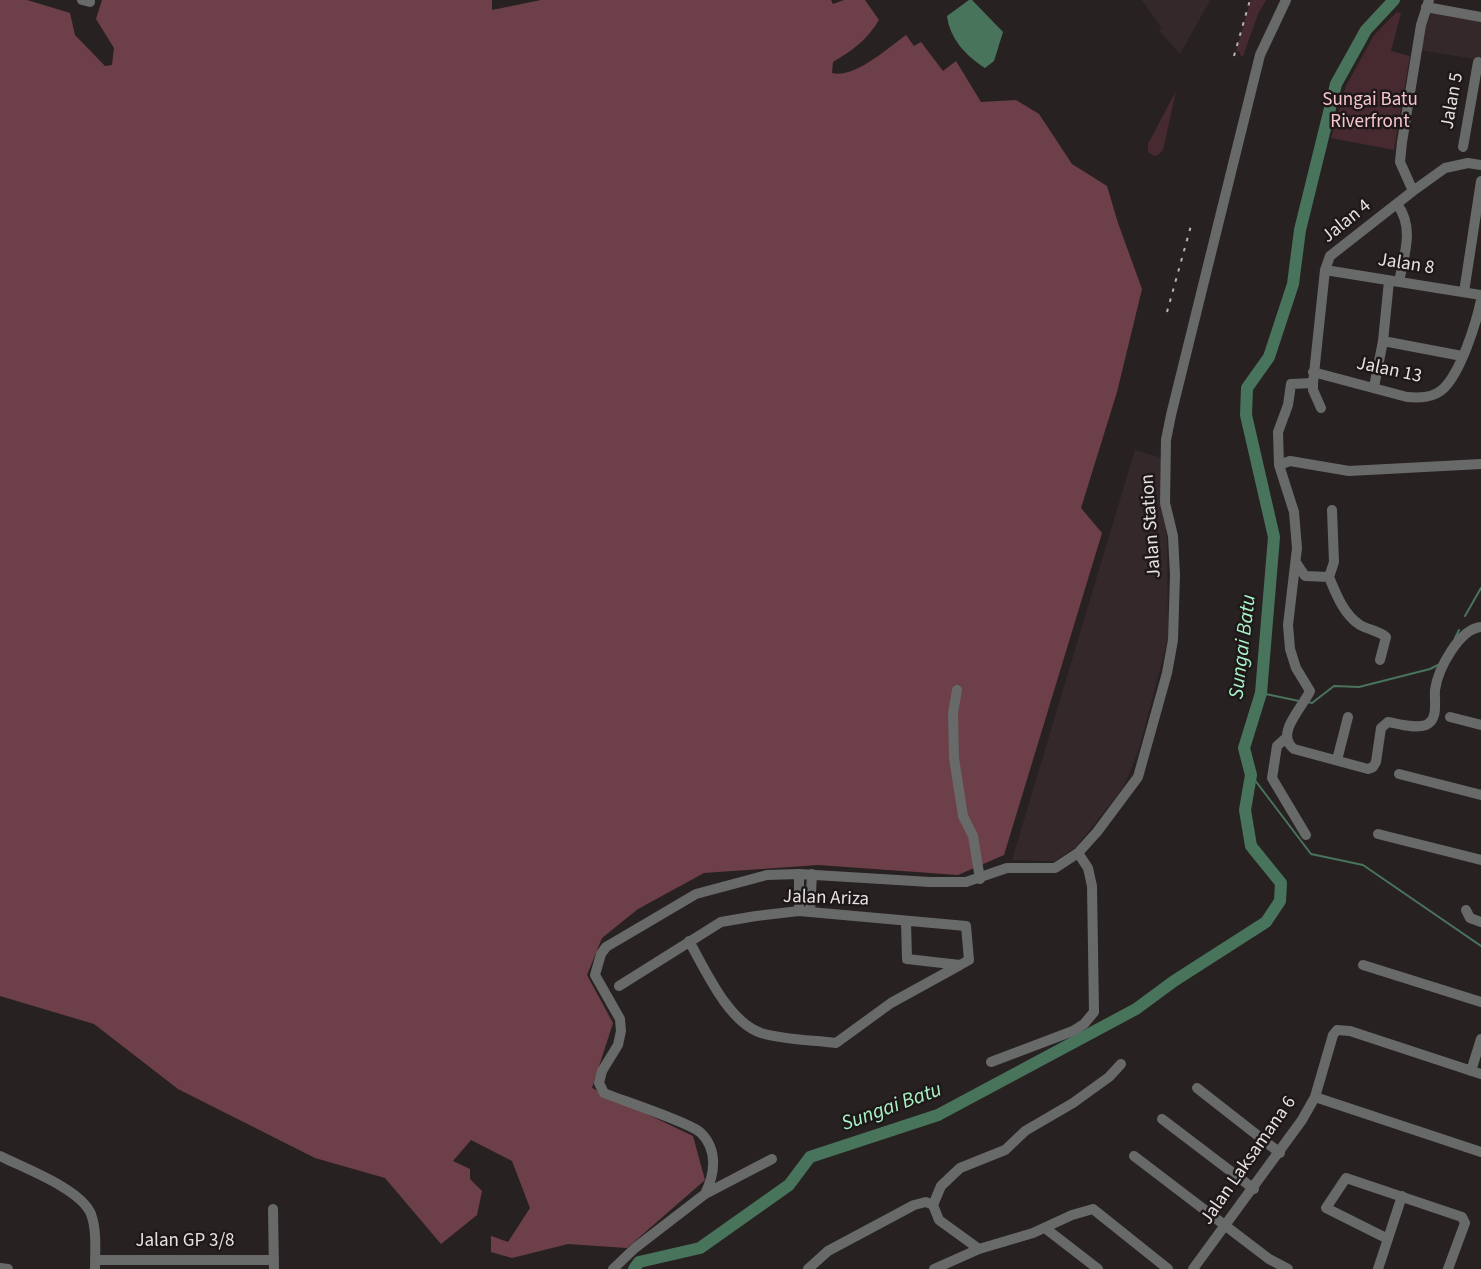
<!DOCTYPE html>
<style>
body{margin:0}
canvas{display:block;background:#282122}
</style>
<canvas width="1481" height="1269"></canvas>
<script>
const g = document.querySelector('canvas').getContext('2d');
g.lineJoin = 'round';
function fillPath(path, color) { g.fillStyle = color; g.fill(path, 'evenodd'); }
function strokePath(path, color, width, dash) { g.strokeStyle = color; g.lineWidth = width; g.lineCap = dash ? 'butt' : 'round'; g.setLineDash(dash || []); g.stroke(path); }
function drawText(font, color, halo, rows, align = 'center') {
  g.font = font + ' "Source Sans 3",sans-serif'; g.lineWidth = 5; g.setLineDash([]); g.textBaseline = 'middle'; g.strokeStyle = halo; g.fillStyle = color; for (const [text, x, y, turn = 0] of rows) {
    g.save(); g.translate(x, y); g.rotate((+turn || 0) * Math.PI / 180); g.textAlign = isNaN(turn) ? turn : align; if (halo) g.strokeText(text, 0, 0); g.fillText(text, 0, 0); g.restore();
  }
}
const built = new Path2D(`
 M 1142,0 L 1210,0 L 1180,54 L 1159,30 L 1162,28 Z
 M 1429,11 L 1481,20 L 1481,60 L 1420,50 Z
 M 1135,450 L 1162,458 L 1167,543 L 1168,638 L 1139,749 L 1123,788 L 1076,847 L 1054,861 L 1012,860 Z`);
const green = new Path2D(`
 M 1251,0 L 1266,0 L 1258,14 L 1243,56 L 1240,55 L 1240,52 L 1236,51 Z
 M 1397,12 L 1401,13 L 1391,51 L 1410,56 L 1394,150 L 1331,138 L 1346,86 L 1374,35 Z
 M 1176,91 L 1163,150 L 1158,155 L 1154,156 L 1148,152 L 1148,144 Z`);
const forest = new Path2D(`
 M 0,0 L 27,0 L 70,13 L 75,35 L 105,66 L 112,65 L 114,48 L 96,19 L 102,0 L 492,0 L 492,10 L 541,0 L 831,0 L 833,4 L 844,0 L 865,0 L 879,20 C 867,40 853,50 833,62 L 832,73 C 854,79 888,48 906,35 L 914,46 L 921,42 L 943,71 L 956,61 L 981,102 L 1016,100 L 1039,114 L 1072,164 L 1107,186 L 1118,223 L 1142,289 L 1117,392 L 1081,508 L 1102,533 L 1004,855 L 958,875 L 818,865 L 704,873 L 638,909 L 602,938 L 587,975 L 613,1023 L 592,1088 L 693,1136 L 705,1180 L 627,1248 L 568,1244 L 512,1258 L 491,1252 L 491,1236 L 508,1242 L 530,1208 L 512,1161 L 471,1140 L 453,1161 L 470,1169 L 470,1179 L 482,1191 L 477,1215 L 441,1244 L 385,1178 L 315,1158 L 178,1089 L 94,1024 L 0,996 Z`);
const water = new Path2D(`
 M 969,0 L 972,0 L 1003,32 L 994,61 L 985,68 C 966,56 950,39 947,16 Z`);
const stream = new Path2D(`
 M 1465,616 L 1481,588
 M 1455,638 L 1459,630
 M 1261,693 L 1299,701
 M 1308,702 L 1312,703 L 1334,686 L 1359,687 L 1430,669 L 1440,664
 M 1251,775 L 1311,854 L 1363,865 L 1481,946`);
const river = new Path2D(`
 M 634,1269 L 639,1262 L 700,1248 L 789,1185 L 810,1157 L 938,1115 L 1136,1009 L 1174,981 L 1266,922 L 1280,901 L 1281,883 L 1251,846 L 1245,810 L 1251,775 L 1244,748 L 1261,693 L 1274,537 L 1246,415 L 1247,388 L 1269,357 L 1293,284 L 1300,230 L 1336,84 L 1366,30 L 1394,0`);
const minor = new Path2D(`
 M 82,0 L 90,2 L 90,0
 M 1426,7 L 1481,17
 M 1463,147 L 1478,62
 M 1413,191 L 1400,162 L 1402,142 L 1421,25 L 1429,0
 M 1397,204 C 1415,228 1404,255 1399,282
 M 1325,270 L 1481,295
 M 1464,292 L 1481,181
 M 1383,341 L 1462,356
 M 1313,372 L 1407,397 C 1420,398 1434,398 1444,388 C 1461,371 1476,324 1481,300
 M 1313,383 L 1291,384 L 1288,405 L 1278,432 L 1279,465 L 1294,512 L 1297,548 L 1288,625 L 1290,649 L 1296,668 L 1310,691 C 1303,707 1274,734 1294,749 L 1368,769 L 1373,767 L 1376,762 L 1381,728 L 1388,722 C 1399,724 1415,729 1426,725 C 1439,719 1434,701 1435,690 C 1438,669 1459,629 1481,627
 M 1374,387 L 1383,341 L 1389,281
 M 1321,408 L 1313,390 L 1313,383 L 1325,270 L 1330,256 L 1413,191 L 1445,168 L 1468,163 L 1481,165
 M 1279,465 L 1290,461 L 1349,471 L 1481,464
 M 1297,564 L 1305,576 L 1329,577 C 1336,594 1344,615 1360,625 C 1369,630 1379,631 1386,637 L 1380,660
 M 1329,577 L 1334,562 L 1332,510
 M 957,690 L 953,713 L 954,758 L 963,816 L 973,836 L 980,879
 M 1450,717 L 1481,725
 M 1286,738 L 1277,746 L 1272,778 L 1306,835
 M 1337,760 L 1348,717
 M 1399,774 L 1481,795
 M 1378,834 L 1481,860
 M 1466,910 L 1470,918 L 1481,922
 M 799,911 L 799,874
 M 810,912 L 812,874
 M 689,941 C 705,969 728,1022 761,1033 C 785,1040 811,1040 836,1043 L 891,1003 L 960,965
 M 1363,965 L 1481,1002
 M 619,986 L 721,922 L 756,916 L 799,911 L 966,926 L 969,960 L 960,965 L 907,959 L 906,921
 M 991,1062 L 1073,1031 L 1084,1024 L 1094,1012 L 1092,886 L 1088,868 L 1078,853
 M 1471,1071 L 1481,1039
 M 1197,1088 L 1280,1153
 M 1315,1097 L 1481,1152
 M 1162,1119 L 1254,1189
 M 0,1156 C 24,1168 81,1189 91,1214 C 97,1230 95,1252 95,1269
 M 1134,1156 L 1269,1259 L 1288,1269
 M 705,1194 L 772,1159
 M 933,1205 L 941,1186 L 960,1168 L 1005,1150 L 1025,1131 L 1073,1103 L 1109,1077 L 1121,1064
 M 273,1209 L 274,1269
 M 1045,1228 L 1098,1269
 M 1388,1239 L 1326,1208 L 1346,1178 L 1462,1217 L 1465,1223 L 1448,1269
 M 95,1260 L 274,1260
 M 0,1268 L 8,1269
 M 613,1269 L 635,1248 L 705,1194 C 715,1174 718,1150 701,1133 C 691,1123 621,1100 604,1093 L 599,1083 L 602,1071 L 618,1045 L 621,1031 L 620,1019 L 595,975 L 601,954 L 606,947 L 696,894 L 767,875 L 799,874 L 930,882 L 966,882 L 1007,868 L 1055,868 L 1078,853 L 1097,832 L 1138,777 L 1167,673 L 1173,640 L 1175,575 L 1173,536 L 1165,503 L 1166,440 L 1171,415 L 1260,55 L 1286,0
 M 808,1269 L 828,1251 L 914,1205 L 926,1202 L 933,1205 L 939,1220 L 979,1249
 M 934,1269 L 979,1249 L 1033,1233 L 1072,1215 L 1093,1209 L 1168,1269
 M 1193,1269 L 1302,1120 L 1315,1097 L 1333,1035 L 1337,1030 L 1350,1031 L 1481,1074
 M 1378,1269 L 1402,1196`);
const rail = new Path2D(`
 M 1234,56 L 1250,0
 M 1167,312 L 1192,222`);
const parkNames = [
 ["Sungai Batu",1370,101],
 ["Riverfront",1370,123]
];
const streetNames = [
 ["Jalan 5",1453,101,-80],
 ["Jalan 4",1347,222,-39],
 ["Jalan 8",1406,265,9],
 ["Jalan 13",1389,371,12],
 ["Jalan Station",1152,526,-94],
 ["Jalan Ariza",826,899,2],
 ["Jalan Laksamana 6",1249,1161,-55],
 ["Jalan GP 3/8",185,1242]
];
const waterNames = [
 ["Sungai Batu",1244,647,-83],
 ["Sungai Batu",892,1108,-20]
];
fillPath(built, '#35282a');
fillPath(green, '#462a2f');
fillPath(forest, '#6d3f48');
fillPath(water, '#48745b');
strokePath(stream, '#48745b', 2);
strokePath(river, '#48745b', 12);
strokePath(minor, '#676a68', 10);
strokePath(rail, '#b7b2b3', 2, [3.5, 7]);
drawText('19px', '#f6c5cd', '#1e1819', parkNames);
drawText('19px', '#e6e1e2', '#1e1819', streetNames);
drawText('italic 21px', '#a9f3c7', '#1e1819', waterNames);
</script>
